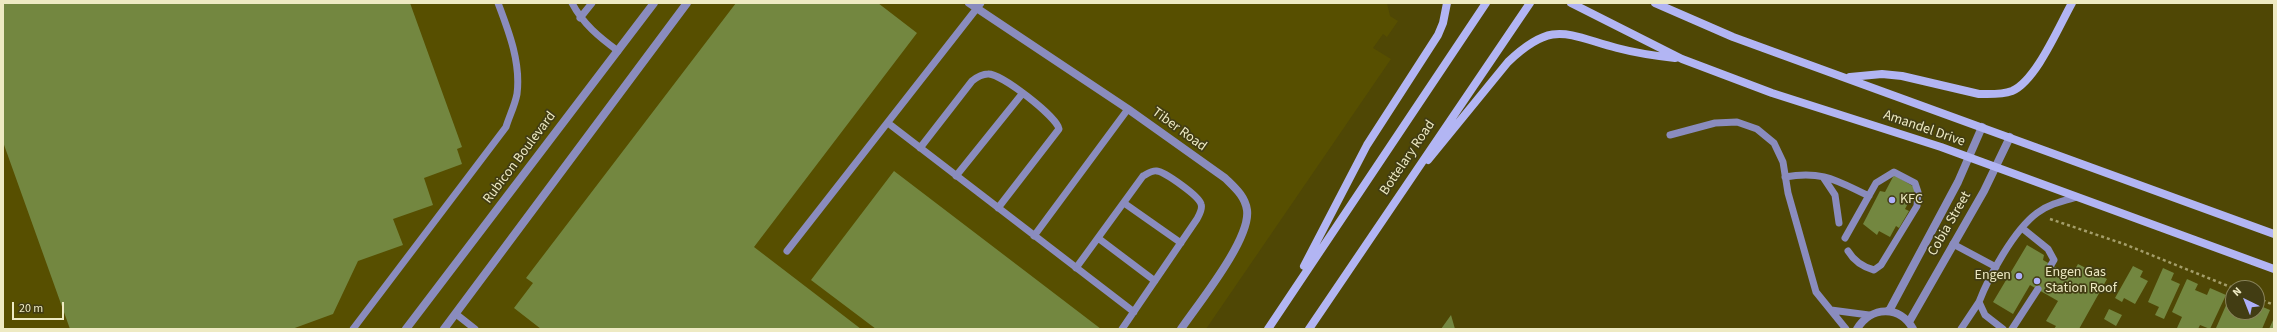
<!DOCTYPE html>
<style>
body{margin:0}
#map{position:relative;width:2277px;height:332px;overflow:hidden;background:#4f4705;font-family:"Source Sans 3",sans-serif}
canvas{display:block}
.frame{position:absolute;inset:0;border:4px solid #eeeac3;pointer-events:none}
.north{position:absolute;left:2225px;top:280px;width:40px;height:40px;box-sizing:border-box;background:#423d13;border:1px solid #878259;border-radius:50%;rotate:317deg;font-size:11px;font-weight:700;line-height:16px;text-align:center;color:#eeeac3}
.north::after{content:'';display:block;margin:auto;width:14px;height:18px;background:#adaffb;clip-path:polygon(50% 0,100% 100%,50% 72%,0 100%)}
.scale{position:absolute;left:12px;top:302px;width:52px;height:18px;box-sizing:border-box;border:2px solid #eeeac3;border-top:0;padding-left:5px;font-size:12px;line-height:14px;white-space:nowrap;color:#eeeac3;-webkit-text-stroke:3px #423d13;paint-order:stroke}
</style>
<div id="map">
<canvas width="2277" height="332"></canvas>
<div class="frame"></div>
<div class="north">N</div>
<div class="scale">20 m</div>
</div>
<script>
const g = document.querySelector('canvas').getContext('2d');
g.lineJoin = 'round';
function fillPath(path, color) { g.fillStyle = color; g.fill(path, 'evenodd'); }
function strokePath(path, color, width, dash) { g.strokeStyle = color; g.lineWidth = width; g.lineCap = dash ? 'butt' : 'round'; g.setLineDash(dash || []); g.stroke(path); }
function drawText(font, color, halo, rows, align = 'center') {
  g.font = font + ' "Source Sans 3",sans-serif'; g.lineWidth = 3.5; g.setLineDash([]); g.textBaseline = 'middle'; g.strokeStyle = halo; g.fillStyle = color; for (const [text, x, y, turn = 0] of rows) {
    g.save(); g.translate(x, y); g.rotate((+turn || 0) * Math.PI / 180); g.textAlign = isNaN(turn) ? turn : align; if (halo) g.strokeText(text, 0, 0); g.fillText(text, 0, 0); g.restore();
  }
}
const built = new Path2D(`
 M 3,3 L 1387,3 L 1390,16 L 1398,21 L 1387,37 L 1383,34 L 1373,48 L 1391,59 L 1206,329 L 3,329 Z`);
const building = new Path2D(`
 M 3,3 L 410,3 L 462,147 L 457,149 L 462,164 L 424,178 L 433,205 L 393,219 L 403,245 L 358,261 L 333,314 L 292,329 L 70,329 L 3,142 Z
 M 736,3 L 878,3 L 917,33 L 754,247 L 861,329 L 541,329 L 514,308 L 533,283 L 526,278 Z
 M 894,171 L 1101,329 L 876,329 L 811,280 Z
 M 1894,175 L 1916,188 L 1905,209 L 1909,211 L 1899,228 L 1896,226 L 1890,237 L 1879,231 L 1877,235 L 1863,224 L 1880,191 L 1885,192 Z
 M 2027,245 L 2044,255 L 2043,260 L 2071,276 L 2078,264 L 2107,279 L 2079,329 L 2054,329 L 2056,326 L 2046,321 L 2058,301 L 2030,285 L 2013,314 L 1993,302 Z
 M 2133,266 L 2143,271 L 2140,277 L 2148,281 L 2135,304 L 2124,298 L 2122,302 L 2115,298 Z
 M 2163,268 L 2174,273 L 2171,280 L 2180,284 L 2164,319 L 2155,315 L 2159,307 L 2148,302 Z
 M 2187,279 L 2198,284 L 2195,290 L 2207,295 L 2210,288 L 2226,295 L 2210,329 L 2200,325 L 2198,329 L 2177,328 L 2182,317 L 2172,312 Z
 M 2231,294 L 2233,295 L 2233,312 L 2257,312 L 2258,305 L 2270,310 L 2262,329 L 2216,328 Z
 M 2109,309 L 2122,315 L 2116,326 L 2104,319 Z
 M 1451,315 L 1455,329 L 1441,329 Z
 M 2274,318 L 2274,329 L 2269,329 Z`);
const path = new Path2D(`
 M 2050,219 L 2124,244 L 2233,288
 M 2257,298 L 2274,305`);
const lane = new Path2D(`
 M 572,3 C 583,24 599,37 618,51
 M 580,18 L 592,3
 M 888,123 L 1134,312
 M 1670,135 L 1715,123 L 1737,122 L 1757,129 L 1774,143 L 1783,162 L 1788,193 L 1816,292 L 1846,329
 M 920,148 L 972,81 C 977,77 982,74 988,74 C 1001,73 1057,117 1059,129 L 998,208
 M 956,176 L 1022,94
 M 1785,177 C 1822,170 1837,181 1869,196
 M 1823,177 L 1835,195 L 1839,223
 M 1124,203 L 1181,243
 M 2022,228 L 2048,249 L 2054,260 L 2051,265
 M 1034,236 L 1128,109
 M 1098,238 L 1155,281
 M 1845,238 L 1876,183 L 1894,172 L 1915,183 L 1918,192 L 1917,206 L 1881,265 L 1874,270 C 1863,267 1854,261 1848,251
 M 1953,244 L 1996,267
 M 787,251 L 981,3
 M 1076,268 L 1143,176 C 1147,174 1152,170 1157,171 C 1165,172 1199,196 1201,204 C 1203,209 1199,215 1197,219 L 1122,329
 M 1831,310 L 1869,315
 M 456,314 L 475,329
 M 353,329 L 506,127 C 509,117 515,105 517,94 C 521,63 509,32 498,3
 M 1961,329 L 1979,302
 M 2003,329 L 1985,315 L 1979,302 C 1989,276 2014,230 2037,213 C 2049,204 2063,201 2077,197
 M 2012,329 L 2038,289`);
const street = new Path2D(`
 M 969,3 L 1128,109 L 1225,178 C 1235,188 1245,196 1247,210 C 1251,239 1198,304 1181,329
 M 1889,311 L 1958,182 L 1982,127
 M 1909,322 L 1984,191 L 2010,137
 M 406,329 L 654,3
 M 444,329 L 687,3
 M 1857,329 C 1871,306 1900,305 1913,329`);
const secondary = new Path2D(`
 M 1571,3 L 1682,59 L 1772,93 L 1941,147 L 2274,269
 M 1655,3 L 1733,37 L 1807,64 L 2274,234
 M 1850,77 L 1882,74 L 1902,76 L 1979,94 C 1990,94 2001,95 2012,91 C 2036,81 2059,26 2072,3
 M 1428,160 L 1508,62 C 1552,20 1565,34 1617,48 C 1636,53 1656,56 1675,58
 M 1304,266 L 1367,145 L 1438,35 L 1443,23 L 1447,3
 M 1268,329 L 1486,3
 M 1309,329 L 1530,3`);
const markers = [
 [1892,200,4,"#adaffb"],
 [2019,276,4,"#adaffb"],
 [2037,281,4,"#adaffb"]
];
const streetNames = [
 ["Amandel Drive",1924,129,19],
 ["Tiber Road",1179,130,36],
 ["Rubicon Boulevard",520,158,-53],
 ["Bottelary Road",1408,158,-56],
 ["Cobia Street",1950,224,-60]
];
const poiNames = [
 ["KFC",1900,200],
 ["Engen Gas",2045,273],
 ["Station Roof",2045,289],
 ["Engen",2011,276,"right"]
];
fillPath(built, '#574f00');
fillPath(building, '#738740');
strokePath(path, '#a49e6a', 2.5, [3, 3]);
strokePath(lane, '#8a8cbe', 7);
strokePath(street, '#8a8cbe', 8);
strokePath(secondary, '#b2b5f3', 8);
for (const [x, y, r, color] of markers) { const dot = new Path2D(); dot.arc(x, y, r, 0, 2 * Math.PI); g.fillStyle = color; g.fill(dot); strokePath(dot, '#423d13', 1.5); }
drawText('14px', '#eeeac3', '#423d13', streetNames);
drawText('14px', '#eeeac3', '#423d13', poiNames, 'left');
</script>
